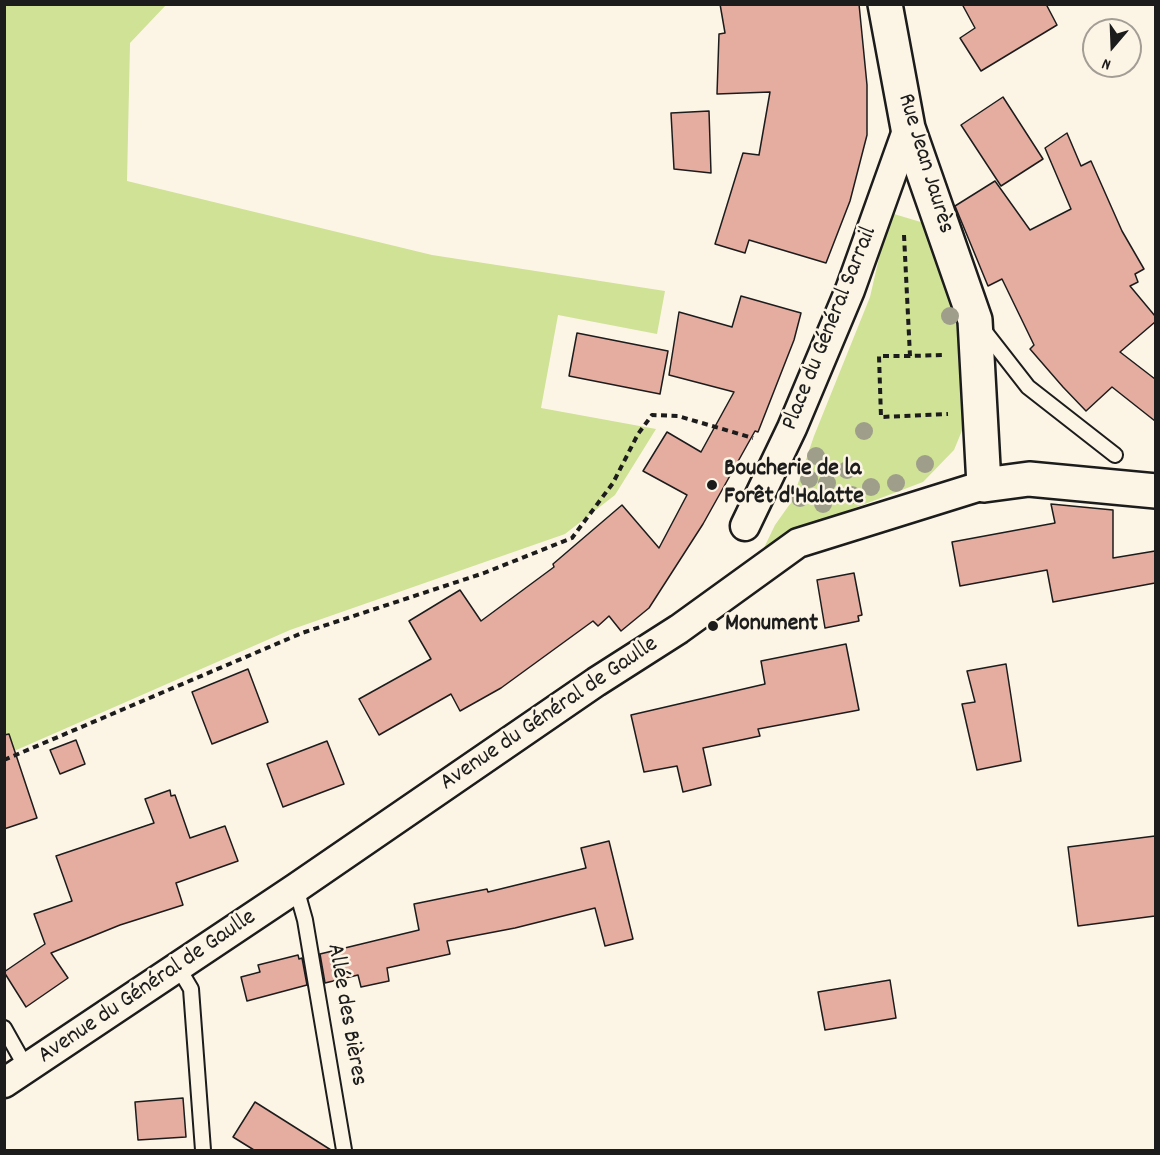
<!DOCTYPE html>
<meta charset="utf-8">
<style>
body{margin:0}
#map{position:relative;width:1160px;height:1155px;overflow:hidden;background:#fcf5e5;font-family:Dekko,sans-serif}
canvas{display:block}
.frame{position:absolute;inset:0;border:6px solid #1c1c1c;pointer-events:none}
.north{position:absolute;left:1082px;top:18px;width:60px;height:60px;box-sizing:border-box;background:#fcf5e5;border:2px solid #a29e95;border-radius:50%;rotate:199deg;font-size:16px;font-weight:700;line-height:24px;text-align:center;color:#1c1c1c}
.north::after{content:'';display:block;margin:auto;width:21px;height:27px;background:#1c1c1c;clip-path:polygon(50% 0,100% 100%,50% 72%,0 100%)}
</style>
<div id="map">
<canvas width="1160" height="1155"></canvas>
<div class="frame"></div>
<div class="north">N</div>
</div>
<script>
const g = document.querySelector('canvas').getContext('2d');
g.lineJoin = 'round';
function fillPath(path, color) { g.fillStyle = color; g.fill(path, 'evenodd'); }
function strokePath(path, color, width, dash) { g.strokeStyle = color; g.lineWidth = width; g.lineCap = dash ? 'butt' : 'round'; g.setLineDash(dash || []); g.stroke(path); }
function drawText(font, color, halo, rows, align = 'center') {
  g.font = font + ' Dekko,sans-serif'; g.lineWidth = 5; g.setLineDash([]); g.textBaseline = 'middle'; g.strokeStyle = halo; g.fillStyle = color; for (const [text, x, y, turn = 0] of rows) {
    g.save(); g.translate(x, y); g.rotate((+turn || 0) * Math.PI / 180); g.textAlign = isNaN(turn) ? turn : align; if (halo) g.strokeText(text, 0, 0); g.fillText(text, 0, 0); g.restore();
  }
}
const green = new Path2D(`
 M 5,5 L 166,5 L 130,43 L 127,181 L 432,255 L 665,291 L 657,334 L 558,315 L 541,408 L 656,429 L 615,495 L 565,534 L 290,630 L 5,755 Z
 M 884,211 L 924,223 L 961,317 L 968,416 L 954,450 L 923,482 L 799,529 L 761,554 L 775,525 L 792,501 L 814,436 L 870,297 L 879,258 Z`);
const building = new Path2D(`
 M 720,4 L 859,4 L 867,85 L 867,135 L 850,201 L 826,263 L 749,240 L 745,253 L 715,244 L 743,153 L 759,155 L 770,92 L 717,94 L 719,34 L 725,33 Z
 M 962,4 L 1046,4 L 1057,25 L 981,71 L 960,38 L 975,28 Z
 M 1003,97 L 1043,159 L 1001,186 L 961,125 Z
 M 709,111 L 711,173 L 674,169 L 671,113 Z
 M 1067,133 L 1081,166 L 1091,161 L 1122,231 L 1144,269 L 1135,274 L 1138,282 L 1130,286 L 1155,316 L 1155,322 L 1120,352 L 1155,379 L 1155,421 L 1112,387 L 1086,411 L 1063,387 L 1030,349 L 1034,345 L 1002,279 L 988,286 L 955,206 L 995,181 L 1030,230 L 1071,209 L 1045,148 Z
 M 741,296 L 801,313 L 794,340 L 758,432 L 755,431 L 703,524 L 649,608 L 621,631 L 609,616 L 598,626 L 593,621 L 501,688 L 460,711 L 451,694 L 379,735 L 359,699 L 431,659 L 409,621 L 460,590 L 481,621 L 554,567 L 553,564 L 622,505 L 659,548 L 687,495 L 643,471 L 667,432 L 701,452 L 734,392 L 669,375 L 679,312 L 732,327 Z
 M 577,333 L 668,351 L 660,394 L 569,376 Z
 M 1051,504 L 1113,510 L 1113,558 L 1155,551 L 1155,583 L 1053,602 L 1047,570 L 960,586 L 952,542 L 1055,523 Z
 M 854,573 L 862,615 L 858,616 L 859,621 L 825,628 L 817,580 Z
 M 846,644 L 859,710 L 758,729 L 760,736 L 703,748 L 711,785 L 683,792 L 677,766 L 644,772 L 631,715 L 765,684 L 761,661 Z
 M 1006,664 L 1021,761 L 977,770 L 962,704 L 975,702 L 967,671 Z
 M 248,669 L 268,722 L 212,744 L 192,692 Z
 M 9,734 L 37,818 L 4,829 L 4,735 Z
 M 76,740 L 85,764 L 60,774 L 50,750 Z
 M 327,741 L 344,784 L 283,807 L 267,764 Z
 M 170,790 L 171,796 L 175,795 L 190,838 L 225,826 L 238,861 L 176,883 L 183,905 L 120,925 L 51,953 L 68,978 L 26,1007 L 4,972 L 45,944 L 34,914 L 72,901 L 56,856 L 154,823 L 145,799 Z
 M 1155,836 L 1155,916 L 1078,926 L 1068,847 Z
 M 609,841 L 633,939 L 605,946 L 595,908 L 515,928 L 447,941 L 450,954 L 387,968 L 389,981 L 361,987 L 358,975 L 325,983 L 320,954 L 419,930 L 414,904 L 487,889 L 488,892 L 586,868 L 581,848 Z
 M 298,955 L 299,959 L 302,958 L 307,985 L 247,1001 L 241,977 L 260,972 L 258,965 Z
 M 890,980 L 896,1018 L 825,1030 L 818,992 Z
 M 183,1098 L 186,1137 L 138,1140 L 135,1102 Z
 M 255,1102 L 331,1150 L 254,1150 L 233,1137 Z`);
const path = new Path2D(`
 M 904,235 L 910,356 L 943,355
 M 910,356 L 879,356 L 881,417 L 948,414
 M 4,760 L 302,633 L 484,573 L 572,538 L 613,483 L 638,434 L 652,415 L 678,416 L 753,438`);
const lane = new Path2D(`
 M 982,328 L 1028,387 L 1115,455
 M 296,888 L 305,920 L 344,1150
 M 178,967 L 191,989 L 203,1150
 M 4,1028 L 27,1069`);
const street = new Path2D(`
 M 745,526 L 792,428 L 850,290 L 908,128
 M 4,1083 L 296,888 L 596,682 L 679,629 L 798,543 L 984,485`);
const secondary = new Path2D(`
 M 885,4 L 908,128 L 975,320 L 984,485 L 1029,479 L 1156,491`);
const trees = [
 [950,316],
 [864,431],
 [816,456],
 [925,464],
 [847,470],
 [809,479],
 [827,483],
 [896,483],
 [871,487],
 [852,495],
 [800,498],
 [823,504]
];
const markers = [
 [712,485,6,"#1c1c1c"],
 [713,626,6,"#1c1c1c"]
];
const streetNames = [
 ["Rue Jean Jaurès",924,164,73],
 ["Place du Général Sarrail",831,329,-68],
 ["Avenue du Général de Gaulle",550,715,-34],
 ["Avenue du Général de Gaulle",148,988,-34],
 ["Allée des Bières",345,1015,80]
];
const poiNames = [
 ["Boucherie de la",724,471],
 ["Forêt d'Halatte",724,499],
 ["Monument",725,626]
];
fillPath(green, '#cfe296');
fillPath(building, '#e5aca0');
strokePath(building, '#1c1c1c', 1.5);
strokePath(lane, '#1c1c1c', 18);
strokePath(street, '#1c1c1c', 33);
strokePath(secondary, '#1c1c1c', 38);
strokePath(path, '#1c1c1c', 4, [6, 4.5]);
strokePath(lane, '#fcf5e5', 14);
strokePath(street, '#fcf5e5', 28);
strokePath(secondary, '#fcf5e5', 33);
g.fillStyle = '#9e9e8b';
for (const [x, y] of trees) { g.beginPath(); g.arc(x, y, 9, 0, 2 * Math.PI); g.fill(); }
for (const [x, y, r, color] of markers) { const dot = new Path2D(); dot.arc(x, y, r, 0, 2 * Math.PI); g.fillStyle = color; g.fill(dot); strokePath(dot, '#fcf5e5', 2); }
drawText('24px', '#1c1c1c', '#fcf5e5', streetNames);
drawText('bold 24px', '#1c1c1c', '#fcf5e5', poiNames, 'left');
</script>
